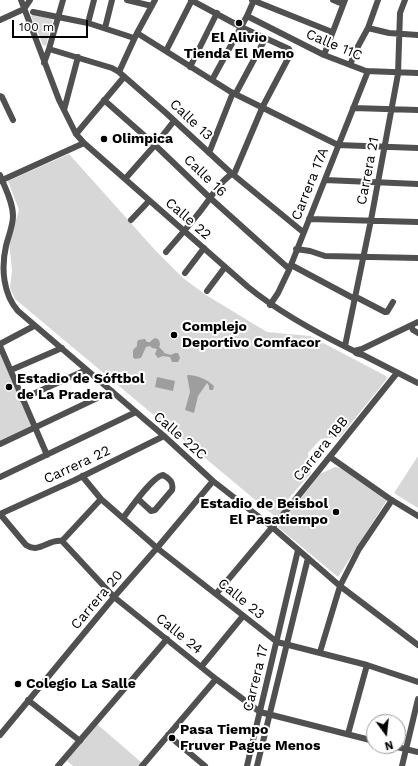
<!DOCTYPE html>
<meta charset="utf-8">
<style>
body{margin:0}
#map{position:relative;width:418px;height:766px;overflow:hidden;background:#fff;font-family:"Work Sans",sans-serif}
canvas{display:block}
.north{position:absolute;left:366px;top:714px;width:40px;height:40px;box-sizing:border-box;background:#fff;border:1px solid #999;border-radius:50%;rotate:165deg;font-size:11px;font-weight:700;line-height:16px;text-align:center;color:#000}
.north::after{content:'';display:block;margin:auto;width:14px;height:18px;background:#000;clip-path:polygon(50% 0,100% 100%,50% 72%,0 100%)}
.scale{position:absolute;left:12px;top:20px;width:76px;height:18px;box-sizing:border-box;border:2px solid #000;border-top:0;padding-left:5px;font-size:12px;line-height:14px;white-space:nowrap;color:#000;-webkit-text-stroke:3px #fff;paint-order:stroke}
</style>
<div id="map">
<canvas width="418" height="766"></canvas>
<div class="north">N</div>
<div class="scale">100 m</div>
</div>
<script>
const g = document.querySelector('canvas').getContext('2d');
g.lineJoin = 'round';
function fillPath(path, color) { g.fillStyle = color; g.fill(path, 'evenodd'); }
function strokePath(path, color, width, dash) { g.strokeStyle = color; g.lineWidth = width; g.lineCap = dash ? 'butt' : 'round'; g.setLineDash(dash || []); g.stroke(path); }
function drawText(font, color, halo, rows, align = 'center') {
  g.font = font + ' "Work Sans",sans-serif'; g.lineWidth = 4; g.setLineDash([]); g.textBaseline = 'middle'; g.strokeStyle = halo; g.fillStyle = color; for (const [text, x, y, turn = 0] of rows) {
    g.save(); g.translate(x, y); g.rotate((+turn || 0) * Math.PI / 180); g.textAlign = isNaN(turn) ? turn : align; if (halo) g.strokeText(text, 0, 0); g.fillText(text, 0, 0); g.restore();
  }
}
const green = new Path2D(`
 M 34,13 L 53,19 L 46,46 L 43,45 L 31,16 Z
 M 69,154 L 155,250 L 183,278 L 206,295 L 267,332 L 310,336 L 386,376 L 387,378 L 386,380 L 340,437 L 321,439 L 308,453 L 311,473 L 289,498 L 278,519 L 15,299 L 10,288 L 12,270 L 9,242 L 19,210 L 8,181 Z
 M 0,346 L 34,428 L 0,444 Z
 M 418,456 L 418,508 L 394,493 Z
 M 335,467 L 344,469 L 387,500 L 338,577 L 278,527 L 320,474 Z
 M 97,724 L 142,763 L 139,766 L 73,766 L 66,760 Z`);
const water = new Path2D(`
 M 155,338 C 159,339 160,341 160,345 L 159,347 L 164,352 L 164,353 L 171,355 L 175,353 L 178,353 L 180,358 L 178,362 L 172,362 L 170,357 L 163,356 L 158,358 L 155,354 L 157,349 L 152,348 L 150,346 L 146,347 L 141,358 L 135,359 L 133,357 L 133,350 L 137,346 L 137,343 L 138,340 L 145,339 L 147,342 L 150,342 L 152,340 Z
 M 187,375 C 198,375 206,379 214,386 L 213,390 L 210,390 L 209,389 L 209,386 L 207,383 L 198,396 L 194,413 L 185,410 L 190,392 Z
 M 157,377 L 175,381 L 173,391 L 155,387 Z`);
const minor = new Path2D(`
 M 21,0 L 59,100 L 76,134 L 84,143 L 248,287 C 280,313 317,333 354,351 L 356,353 L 363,355 L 418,383
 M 127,0 L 152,6
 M 252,0 L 332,32
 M 333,0 L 343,4
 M 33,12 L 88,23 L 134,38
 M 247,16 L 324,55 L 366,71 L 418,73
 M 0,20 L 24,9 L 30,0
 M 88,23 L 94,0
 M 105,28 L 112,0
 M 368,28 L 389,33 L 418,35
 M 137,33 L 231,92 L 338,145 L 418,148
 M 49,49 L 112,68 L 119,72 L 166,113 L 230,172 L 303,232
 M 166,51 L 192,0
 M 324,55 L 345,0
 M 44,63 L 49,49 L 63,0
 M 350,65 L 356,50 L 368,28 L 378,0
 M 190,67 L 217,13
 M 119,72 L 137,33 L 155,0
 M 212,80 L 247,16 L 254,0
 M 0,96 L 2,97 L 13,120
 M 104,100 L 155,145 L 208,196 L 287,267 L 293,266 L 353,298 L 358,298 L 385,312 L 387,312 L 393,302
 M 353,108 L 418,110
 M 64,110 L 78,57
 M 76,134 L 124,77
 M 209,153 L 232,95 L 236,93 L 265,39
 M 0,175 C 5,188 13,202 13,216 C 13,226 8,237 6,246 C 1,268 3,294 18,311 L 164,436 L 213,481 L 272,527 L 340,586 L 418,645
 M 125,179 L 155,145 L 174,121
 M 325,180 L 418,184
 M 0,181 L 84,143
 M 309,219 L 418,222
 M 131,220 L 149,201
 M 296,249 L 310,251 L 325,256 L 418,258
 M 166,252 C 177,239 188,227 198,214 C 209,201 220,180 235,172 L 263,106 L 291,53 L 289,49 L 241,27 L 191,0
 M 185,273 L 204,248
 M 207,291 L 225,267
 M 270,305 L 278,293 L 289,270 L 368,71
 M 411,326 L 413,330 L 418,333
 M 0,344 L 34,326
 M 0,346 L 47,455
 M 345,346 L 371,220 L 398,74 L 400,13 L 405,0
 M 354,351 L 362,349 L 418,322
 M 11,370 L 62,348
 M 22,399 L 86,370
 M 0,444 L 112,391
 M 330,457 L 390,499 L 418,516
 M 82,476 L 101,499 L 157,548 L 277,642 L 367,665 L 418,682
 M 0,477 L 136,412
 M 0,514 L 26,545 C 39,554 48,539 62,541 L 114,597 L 216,679 L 260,712 L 374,741
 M 0,514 L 75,480 L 164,436
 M 123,518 C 130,509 153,476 163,475 C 169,478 174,482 172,490 L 155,510 L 151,511 L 138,499
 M 62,541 L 101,499
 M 216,594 L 291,505 L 397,373
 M 320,652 L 340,586 L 359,549 L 392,500
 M 201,667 L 243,616
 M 28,700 L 80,741
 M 348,734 L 367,665
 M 0,735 L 114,597 L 157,548 L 213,481
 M 168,735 L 205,766
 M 393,746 L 418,752
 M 58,766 L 167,639
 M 142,766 L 216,679
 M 247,766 L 298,550
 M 257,766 L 308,558
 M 402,766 L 418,699`);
const markers = [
 [239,23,4,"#000"],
 [104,139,4,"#000"],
 [174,335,4,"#000"],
 [9,387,4,"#000"],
 [336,512,4,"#000"],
 [18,684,4,"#000"],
 [172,738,4,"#000"]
];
const poiNames = [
 ["El Alivio",239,38,"center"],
 ["Tienda El Memo",239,54,"center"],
 ["Olimpica",112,139],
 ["Complejo",182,327],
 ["Deportivo Comfacor",182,343],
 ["Estadio de Sóftbol",17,379],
 ["de La Pradera",17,395],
 ["Estadio de Beisbol",328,504,"right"],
 ["El Pasatiempo",328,520,"right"],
 ["Colegio La Salle",26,684],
 ["Pasa Tiempo",180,730],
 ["Fruver Pague Menos",180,746]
];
const streetNames = [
 ["Calle 11C",334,45,23],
 ["Calle 13",191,120,43],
 ["Carrera 21",368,171,-79],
 ["Calle 16",205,176,44],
 ["Carrera 17A",310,184,-68],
 ["Calle 22",188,219,41],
 ["Calle 22C",180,436,41],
 ["Carrera 18B",321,449,-51],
 ["Carrera 22",77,465,-25],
 ["Calle 23",241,599,39],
 ["Carrera 20",97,600,-50],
 ["Calle 24",179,634,39],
 ["Carrera 17",256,678,-76]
];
fillPath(green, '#d7d7d7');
fillPath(water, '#9e9e9e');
strokePath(minor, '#505050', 6);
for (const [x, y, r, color] of markers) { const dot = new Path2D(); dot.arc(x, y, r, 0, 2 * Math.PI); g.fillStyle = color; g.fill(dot); strokePath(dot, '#fff', 1.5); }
drawText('bold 14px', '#000', '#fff', poiNames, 'left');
drawText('14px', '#000', '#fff', streetNames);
</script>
